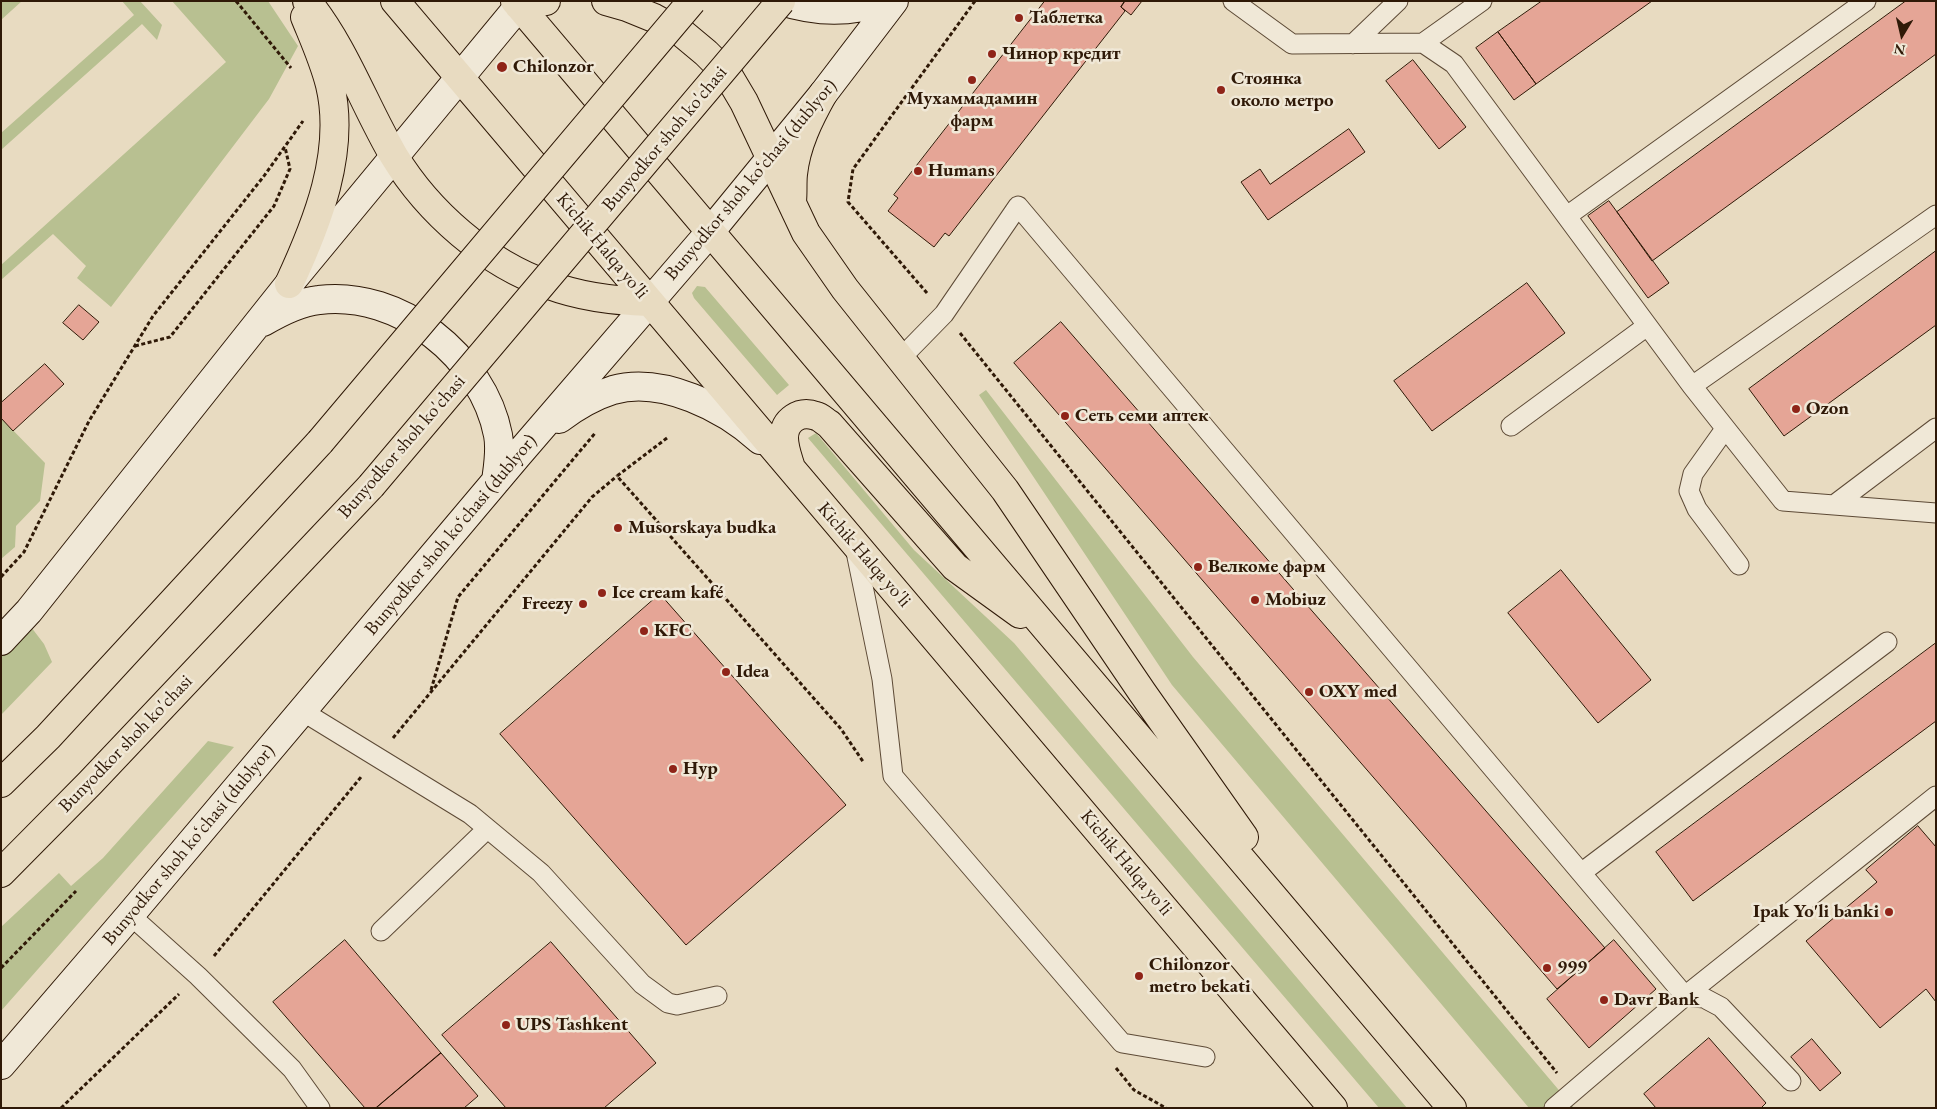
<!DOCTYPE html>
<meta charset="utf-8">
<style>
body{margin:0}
#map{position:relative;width:1937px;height:1109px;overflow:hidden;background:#e8dbc1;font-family:"EB Garamond",serif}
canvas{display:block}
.frame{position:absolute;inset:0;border:2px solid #2f1907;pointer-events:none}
.north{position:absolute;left:1877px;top:10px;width:50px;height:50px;-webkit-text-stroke:4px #f0e8d7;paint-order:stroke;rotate:189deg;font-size:14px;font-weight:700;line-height:20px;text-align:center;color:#2f1907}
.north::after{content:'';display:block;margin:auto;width:18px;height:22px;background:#2f1907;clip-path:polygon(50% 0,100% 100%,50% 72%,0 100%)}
</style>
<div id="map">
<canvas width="1937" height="1109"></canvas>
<div class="frame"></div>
<div class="north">N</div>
</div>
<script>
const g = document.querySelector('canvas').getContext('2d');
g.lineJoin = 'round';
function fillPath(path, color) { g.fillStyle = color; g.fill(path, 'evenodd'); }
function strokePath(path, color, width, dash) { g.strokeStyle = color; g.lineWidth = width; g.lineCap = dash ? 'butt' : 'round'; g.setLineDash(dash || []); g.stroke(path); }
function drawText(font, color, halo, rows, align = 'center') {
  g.font = font + ' "EB Garamond",serif'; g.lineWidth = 5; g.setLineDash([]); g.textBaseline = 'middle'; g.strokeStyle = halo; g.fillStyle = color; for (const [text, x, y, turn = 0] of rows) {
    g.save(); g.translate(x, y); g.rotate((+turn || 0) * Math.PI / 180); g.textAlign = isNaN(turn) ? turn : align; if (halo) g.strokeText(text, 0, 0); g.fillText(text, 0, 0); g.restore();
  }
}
const green = new Path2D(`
 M 3,1 L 22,1 L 1,20 L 1,3 Z
 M 122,1 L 140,1 L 162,25 L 157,40 L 142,24 L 1,150 L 1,133 L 134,15 Z
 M 172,1 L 268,1 L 298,46 L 269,99 L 111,307 L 77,278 L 86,266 L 53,234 L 1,280 L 1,265 L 226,62 Z
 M 697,286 L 705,287 L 789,385 L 777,395 L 694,298 L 692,293 Z
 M 986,390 L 1193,657 L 1574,1108 L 1529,1108 L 1172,685 L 979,395 Z
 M 1,418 L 45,463 L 40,501 L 16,526 L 15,547 L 1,559 Z
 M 816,433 L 914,550 L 1014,643 L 1407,1108 L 1379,1108 L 808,438 Z
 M 28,623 L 44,644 L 52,662 L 1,715 L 1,652 Z
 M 208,741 L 234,747 L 1,1011 L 1,927 L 59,873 L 71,886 L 103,858 Z`);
const building = new Path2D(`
 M 1045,1 L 1125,1 L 1121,7 L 1125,11 L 949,236 L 945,233 L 934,247 L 888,211 L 898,198 L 894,195 Z
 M 1125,1 L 1142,1 L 1131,15 L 1121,7 Z
 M 1542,1 L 1652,1 L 1536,84 L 1498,32 Z
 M 1906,1 L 1936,1 L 1936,54 L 1652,261 L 1617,212 Z
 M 1498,32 L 1536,84 L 1514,100 L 1476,48 Z
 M 1413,60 L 1466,127 L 1439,149 L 1386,81 Z
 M 1349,129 L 1365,152 L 1268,220 L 1241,182 L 1260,169 L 1270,184 Z
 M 1609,201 L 1669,283 L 1648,298 L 1588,216 Z
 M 1936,251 L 1936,325 L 1784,436 L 1749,389 Z
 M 1527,283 L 1565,333 L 1432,431 L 1394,381 Z
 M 79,305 L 99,322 L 83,340 L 63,323 Z
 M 1061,322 L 1605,948 L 1557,989 L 1014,363 Z
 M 45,364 L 64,384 L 13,431 L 1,418 L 1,403 Z
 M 1561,570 L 1651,680 L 1598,723 L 1508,613 Z
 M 660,594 L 846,805 L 686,945 L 500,734 Z
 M 1936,643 L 1936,721 L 1693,901 L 1656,852 Z
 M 1918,826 L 1936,847 L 1936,1002 L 1926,989 L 1880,1028 L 1806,941 L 1877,882 L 1866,870 Z
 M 345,940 L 441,1053 L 376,1108 L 365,1108 L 273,1002 Z
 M 1614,940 L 1656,989 L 1589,1048 L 1547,999 Z
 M 551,942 L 656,1063 L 604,1108 L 506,1108 L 442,1035 Z
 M 1709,1038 L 1766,1103 L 1761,1108 L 1656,1108 L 1644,1094 Z
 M 1812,1039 L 1841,1073 L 1820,1091 L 1791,1057 Z
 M 441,1053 L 478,1096 L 464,1108 L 376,1108 Z`);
const path = new Path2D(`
 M 236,1 L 291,68
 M 927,293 L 848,202 L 853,169 L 975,1
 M 960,333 L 1557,1073
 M 135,346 L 170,337 L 274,206 L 290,169 L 285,147
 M 667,438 L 617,476 L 841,729 L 864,763
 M 1,577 L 24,552 L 89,421 L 153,316 L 264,176 L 303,121
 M 431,690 L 458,597 L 596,432
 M 393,738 L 592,497 L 617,476
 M 214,956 L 361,777
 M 1,968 L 76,891
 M 1116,1068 L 1134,1090 L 1166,1108
 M 61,1108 L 179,994`);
const lane = new Path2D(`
 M 1233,1 L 1292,44 L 1423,43 L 1454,64 L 1692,386 L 1783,501 L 1936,513
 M 1423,43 L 1482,1
 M 1353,44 L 1398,1
 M 1567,216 L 1866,1
 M 900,359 L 944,314 L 1018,206 L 1685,996 L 1704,998 L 1721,1007 L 1791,1081
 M 1692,386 L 1936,215
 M 1511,426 L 1647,326
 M 1725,429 L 1693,474 L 1689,491 L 1697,509 L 1739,565
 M 1834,505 L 1936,428
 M 855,547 L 882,679 L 893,776 L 1122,1043 L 1205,1057
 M 302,711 L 470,814 L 541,873 L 642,984 L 668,1003 L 677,1005 L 717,996
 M 1581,873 L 1887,642
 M 130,915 L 198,976 L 292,1069 L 320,1108
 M 381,931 L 487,829
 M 1554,1108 L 1685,996 L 1936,796`);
const secondary = new Path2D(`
 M 781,1 C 815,12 851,13 885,1
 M 263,322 C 280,312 299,302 319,300 C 400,290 483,357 498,435 C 501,450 498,466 496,481
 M 559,419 C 575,407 594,396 613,390 C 662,376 725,408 760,440
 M 1,641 L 29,611 L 289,284 L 523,1
 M 1,1065 L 130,915 L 517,456 L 710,232 L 823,94 L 894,1`);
const primary = new Path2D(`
 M 1,783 L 48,737 L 320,442
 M 1,873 L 90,783 L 371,486`);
const highway = new Path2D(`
 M 307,1 C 345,48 364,105 394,156 C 428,212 487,264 549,285 C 581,297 615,301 649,302
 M 395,1 L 1333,1108
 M 515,1 L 1452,1108
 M 606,1 L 627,7 L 654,18 L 682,33 L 706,53 L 728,75 L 744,102 L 806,233 L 845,289 L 1005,490 L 1142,692 L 1244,837
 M 519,6 L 546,1
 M 792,201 C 793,192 792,183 793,174 C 796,145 809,119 823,94
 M 289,284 C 317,224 346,152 330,85 C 324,61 314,39 305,17
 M 791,468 C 788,458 784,448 784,438 C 784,420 800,410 816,416 C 821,417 825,422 829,424 L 955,567 L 1020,614`);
const primaryBridge = new Path2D(`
 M 320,442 L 692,1
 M 371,486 L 781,1`);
const markers = [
 [1019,18,5,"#8f2418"],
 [992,54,5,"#8f2418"],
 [502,67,6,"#8f2418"],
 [972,80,5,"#8f2418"],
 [1221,90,5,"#8f2418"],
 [918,171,5,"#8f2418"],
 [1796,409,5,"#8f2418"],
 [1065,416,5,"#8f2418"],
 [618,528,5,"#8f2418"],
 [1198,567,5,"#8f2418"],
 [602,593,5,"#8f2418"],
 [1255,600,5,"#8f2418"],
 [583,604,5,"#8f2418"],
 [644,631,5,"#8f2418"],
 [726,672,5,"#8f2418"],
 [1309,692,5,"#8f2418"],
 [673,769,5,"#8f2418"],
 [1889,912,5,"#8f2418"],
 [1547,968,5,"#8f2418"],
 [1139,976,5,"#8f2418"],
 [1604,1000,5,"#8f2418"],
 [506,1025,5,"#8f2418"]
];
const poiNames = [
 ["Таблетка",1029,18],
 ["Чинор кредит",1002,54],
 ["Chilonzor",513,67],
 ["Стоянка",1231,79],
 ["около метро",1231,101],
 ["Мухаммадамин",972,99,"center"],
 ["фарм",972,121,"center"],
 ["Humans",928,171],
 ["Ozon",1806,409],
 ["Сеть семи аптек",1075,416],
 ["Musorskaya budka",628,528],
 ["Велкоме фарм",1208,567],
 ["Ice cream kafé",612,593],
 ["Mobiuz",1265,600],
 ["Freezy",573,604,"right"],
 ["KFC",654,631],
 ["Idea",736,672],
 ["OXY med",1319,692],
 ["Нур",683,769],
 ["Ipak Yo'li banki",1879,912,"right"],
 ["Chilonzor",1149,965],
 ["metro bekati",1149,987],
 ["999",1557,968],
 ["Davr Bank",1614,1000],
 ["UPS Tashkent",516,1025]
];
const streetNames = [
 ["Bunyodkor shoh ko'chasi",665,139,-50],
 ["Bunyodkor shoh koʻchasi (dublyor)",751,180,-50],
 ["Kichik Halqa yo'li",602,246,50],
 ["Bunyodkor shoh ko'chasi",402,447,-49],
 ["Bunyodkor shoh koʻchasi (dublyor)",451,535,-50],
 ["Kichik Halqa yo'li",864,555,49],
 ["Bunyodkor shoh ko'chasi",126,744,-46],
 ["Bunyodkor shoh koʻchasi (dublyor)",189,845,-50],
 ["Kichik Halqa yo'li",1126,863,50]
];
fillPath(green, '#b8c091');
fillPath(building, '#e5a596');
strokePath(building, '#2f1907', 1);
strokePath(lane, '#5d4a36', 21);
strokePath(secondary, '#2f1907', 30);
strokePath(primary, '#2f1907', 30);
strokePath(highway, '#2f1907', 30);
strokePath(path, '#2f1907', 3, [4, 2.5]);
strokePath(lane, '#f0e8d7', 19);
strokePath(secondary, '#f0e8d7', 28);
strokePath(primary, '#e8dbc1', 28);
strokePath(highway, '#e8dbc1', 28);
strokePath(primaryBridge, '#2f1907', 30, []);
strokePath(primaryBridge, '#e8dbc1', 28);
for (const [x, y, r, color] of markers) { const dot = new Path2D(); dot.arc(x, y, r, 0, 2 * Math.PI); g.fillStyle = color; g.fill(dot); strokePath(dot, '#f0e8d7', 2); }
drawText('bold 19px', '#2f1907', '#f0e8d7', poiNames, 'left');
drawText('19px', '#2f1907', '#f0e8d7', streetNames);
</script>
